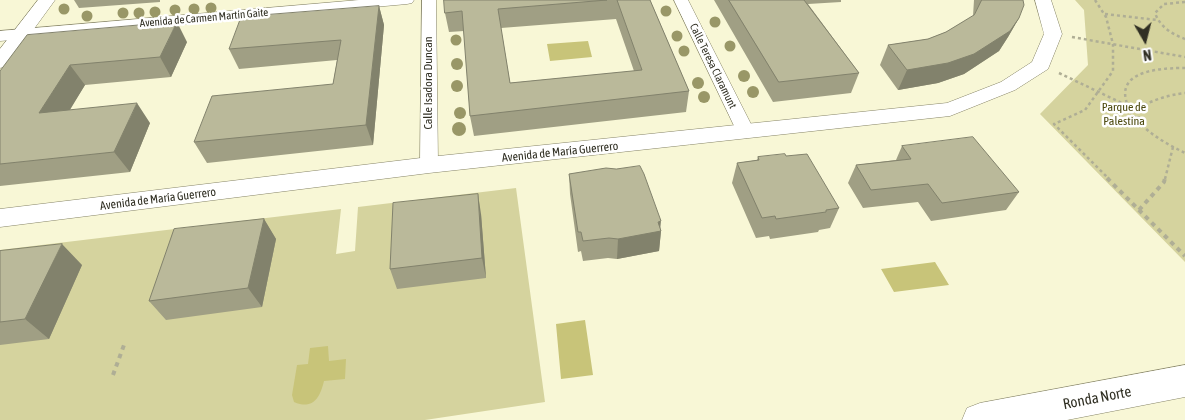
<!DOCTYPE html>
<meta charset="utf-8">
<style>
body{margin:0}
#map{position:relative;width:1185px;height:420px;overflow:hidden;background:#f8f7d6;font-family:"Asap Condensed",sans-serif}
canvas{display:block}
.north{position:absolute;left:1120px;top:15px;width:50px;height:50px;-webkit-text-stroke:4px #fff;paint-order:stroke;rotate:172deg;font-size:14px;font-weight:700;line-height:20px;text-align:center;color:#302f23}
.north::after{content:'';display:block;margin:auto;width:18px;height:22px;background:#302f23;clip-path:polygon(50% 0,100% 100%,50% 72%,0 100%)}
</style>
<div id="map">
<canvas width="1185" height="420"></canvas>
<div class="north">N</div>
</div>
<script>
const g = document.querySelector('canvas').getContext('2d');
g.lineJoin = 'round';
function fillPath(path, color) { g.fillStyle = color; g.fill(path, 'evenodd'); }
function strokePath(path, color, width, dash) { g.strokeStyle = color; g.lineWidth = width; g.lineCap = dash ? 'butt' : 'round'; g.setLineDash(dash || []); g.stroke(path); }
function drawText(font, color, halo, rows, align = 'center') {
  g.font = font + ' "Asap Condensed",sans-serif'; g.lineWidth = 5; g.setLineDash([]); g.textBaseline = 'middle'; g.strokeStyle = halo; g.fillStyle = color; for (const [text, x, y, turn = 0] of rows) {
    g.save(); g.translate(x, y); g.rotate((+turn || 0) * Math.PI / 180); g.textAlign = isNaN(turn) ? turn : align; if (halo) g.strokeText(text, 0, 0); g.fillText(text, 0, 0); g.restore();
  }
}
const green = new Path2D(`
 M 1075,0 L 1185,0 L 1185,262 L 1040,114 L 1088,65 L 1084,10 Z
 M 516,188 L 545,402 L 425,420 L 0,420 L 0,250 L 341,209 L 336,254 L 355,251 L 358,207 Z`);
const water = new Path2D(`
 M 588,41 L 592,57 L 550,61 L 547,44 Z
 M 935,262 L 949,285 L 894,292 L 881,269 Z
 M 585,320 L 593,375 L 561,379 L 556,324 Z
 M 328,346 L 329,361 L 346,359 L 345,379 L 324,381 C 320,398 313,410 294,402 L 292,395 L 297,365 L 308,364 L 310,348 Z`);
const pathFar1 = new Path2D(`
 M 1095,0 L 1106,17 L 1113,44 L 1113,71 L 1085,110 L 1054,124 L 1109,179
 M 1185,2 L 1164,4 L 1155,13 C 1160,27 1172,34 1185,39
 M 1105,14 L 1157,20
 M 1072,37 L 1185,57
 M 1185,68 C 1166,68 1118,69 1126,100 C 1128,109 1133,116 1140,123 C 1152,136 1169,145 1185,153
 M 1059,73 L 1128,106
 M 1138,119 L 1138,108 C 1153,100 1168,95 1185,93
 M 1165,179 L 1173,147`);
const path = new Path2D(`
 M 1107,178 L 1185,256
 M 1139,210 L 1164,182 L 1165,178
 M 113,375 L 124,345`);
const minor = new Path2D(`
 M 359,0 L 414,0 L 412,3 L 407,4 L 0,41 L 0,31 Z
 M 422,0 L 436,0 L 438,165 L 436,170 L 429,172 L 422,170 L 420,165 Z
 M 674,0 L 688,0 L 755,132 L 752,136 L 746,138 L 740,136 L 737,132 Z`);
const tertiary = new Path2D(`
 M 38,0 L 55,0 L 7,66 L 0,68 L 0,49 Z
 M 1035,0 L 1051,0 L 1062,34 L 1048,69 L 1015,90 L 950,116 L 429,173 L 0,227 L 0,209 L 429,157 L 947,103 L 1001,82 L 1032,62 L 1044,34 Z`);
const primary = new Path2D(`
 M 1185,365 L 1185,397 L 1067,420 L 962,420 L 967,408 L 980,403 Z`);
const trees = [
 [211,8,5.5],
 [64,9,5.5],
 [194,9,5.5],
 [175,10,5.5],
 [666,11,5.5],
 [155,12,5.5],
 [123,13,5.5],
 [139,13,5.5],
 [87,16,5.5],
 [715,22,5.5],
 [677,36,5.5],
 [456,40,5.5],
 [730,46,5.5],
 [684,51,5.5],
 [457,64,6],
 [744,76,6],
 [698,83,6],
 [457,86,6],
 [753,92,6],
 [704,97,6],
 [460,113,6],
 [459,129,7]
];
const wall = new Path2D(`
 M 74,0 L 160,0 L 160,2 L 79,8 Z
 M 444,0 L 650,0 L 689,91 L 686,112 L 474,136 L 470,116 L 464,31 L 449,32 L 445,13 ZM 616,19 L 634,71 L 510,83 L 501,28 Z
 M 714,0 L 841,0 L 841,2 L 808,4 L 859,73 L 851,93 L 773,102 Z
 M 974,0 L 1023,0 L 1019,18 L 1008,37 L 999,51 L 964,74 L 938,83 L 898,90 L 880,65 L 888,45 L 928,39 L 946,32 L 973,16 Z
 M 379,6 L 384,25 L 373,145 L 207,163 L 194,142 L 333,84 L 337,60 L 239,69 L 229,49 Z
 M 187,42 L 171,77 L 85,85 L 69,110 L 150,123 L 130,172 L 0,186 L 0,71 Z
 M 902,146 L 1019,192 L 1006,210 L 931,221 L 918,202 L 863,208 L 848,183 L 856,165 L 896,160 Z
 M 786,156 L 839,208 L 830,228 L 819,230 L 818,232 L 770,239 L 769,236 L 756,238 L 732,183 L 737,163 L 757,160 L 758,157 Z
 M 616,169 L 660,228 L 661,231 L 659,251 L 617,259 L 608,258 L 583,261 L 581,251 L 578,252 L 570,194 L 569,174 Z
 M 481,214 L 486,278 L 397,289 L 390,269 Z
 M 264,219 L 276,239 L 262,307 L 166,320 L 149,301 Z
 M 0,251 L 82,265 L 49,339 L 0,345 Z`);
const shadedWall = new Path2D(`
 M 379,6 L 384,25 L 373,145 L 366,125 Z
 M 1019,18 L 1008,37 L 999,51 L 964,74 L 938,83 L 898,90 L 907,70 Z
 M 177,22 L 187,42 L 171,77 L 160,57 Z
 M 70,65 L 85,85 L 56,133 L 39,113 Z
 M 137,103 L 150,123 L 130,172 L 114,152 Z
 M 478,194 L 481,214 L 486,278 L 482,258 Z
 M 264,219 L 276,239 L 262,307 L 248,288 Z
 M 661,221 L 660,231 L 661,231 L 659,251 L 617,259 L 618,239 Z
 M 62,244 L 82,265 L 49,339 L 25,319 Z`);
const building = new Path2D(`
 M 444,0 L 607,0 L 498,9 L 510,83 L 642,70 L 617,0 L 650,0 L 689,91 L 470,116 L 462,11 L 445,13 Z
 M 729,0 L 804,0 L 859,73 L 779,82 Z
 M 982,0 L 1023,0 L 1024,5 L 1019,18 L 1010,31 L 974,54 L 948,63 L 907,70 L 888,45 L 928,39 L 946,32 L 974,15 Z
 M 379,6 L 366,125 L 194,142 L 212,96 L 333,84 L 341,40 L 229,49 L 241,17 Z
 M 177,22 L 160,57 L 70,65 L 39,113 L 137,103 L 114,152 L 0,164 L 0,71 L 27,35 Z
 M 973,137 L 1019,192 L 942,203 L 928,184 L 871,190 L 856,165 L 911,159 L 902,146 Z
 M 785,154 L 786,156 L 807,154 L 839,208 L 826,210 L 826,212 L 776,219 L 775,216 L 762,218 L 737,163 L 759,160 L 758,157 Z
 M 640,166 L 644,174 L 661,221 L 658,222 L 661,231 L 618,239 L 609,238 L 583,241 L 581,232 L 578,232 L 569,174 L 606,168 L 616,169 Z
 M 478,194 L 482,258 L 390,269 L 393,203 Z
 M 264,219 L 248,288 L 149,301 L 174,229 Z
 M 62,244 L 25,319 L 0,322 L 0,251 Z`);
const farStreetnames = [
 ["Avenida de Carmen Martín Gaite",204,18,-5],
 ["Calle Teresa Claramunt",713,66,64]
];
const streetNames = [
 ["Calle Isadora Duncan",428,83,-90],
 ["Avenida de María Guerrero",560,152,-6],
 ["Avenida de María Guerrero",158,199,-7]
];
const parkNames = [
 ["Parque de",1124,107],
 ["Palestina",1124,121]
];
const nearStreetnames = [
 ["Ronda Norte",1097,398,-11]
];
fillPath(green, '#d5d39e');
fillPath(water, '#c8c479');
strokePath(minor, '#868467', 1);
strokePath(tertiary, '#868467', 1);
strokePath(primary, '#868467', 1);
strokePath(pathFar1, '#afae95', 2.5, [3, 3]);
strokePath(path, '#afae95', 4, [4.5, 4.5]);
fillPath(minor, '#fff');
fillPath(tertiary, '#fff');
fillPath(primary, '#fff');
g.fillStyle = '#999767';
for (const [x, y, r] of trees) { g.beginPath(); g.arc(x, y, r, 0, 2 * Math.PI); g.fill(); }
fillPath(wall, '#a09f84');
fillPath(shadedWall, '#82826c');
fillPath(building, '#bab99a');
strokePath(building, '#82826c', 1);
drawText('11px', '#302f23', '#fff', farStreetnames);
drawText('12px', '#302f23', '#fff', streetNames);
drawText('12px', '#4b480d', '#fff', parkNames);
drawText('15px', '#302f23', '#fff', nearStreetnames);
</script>
